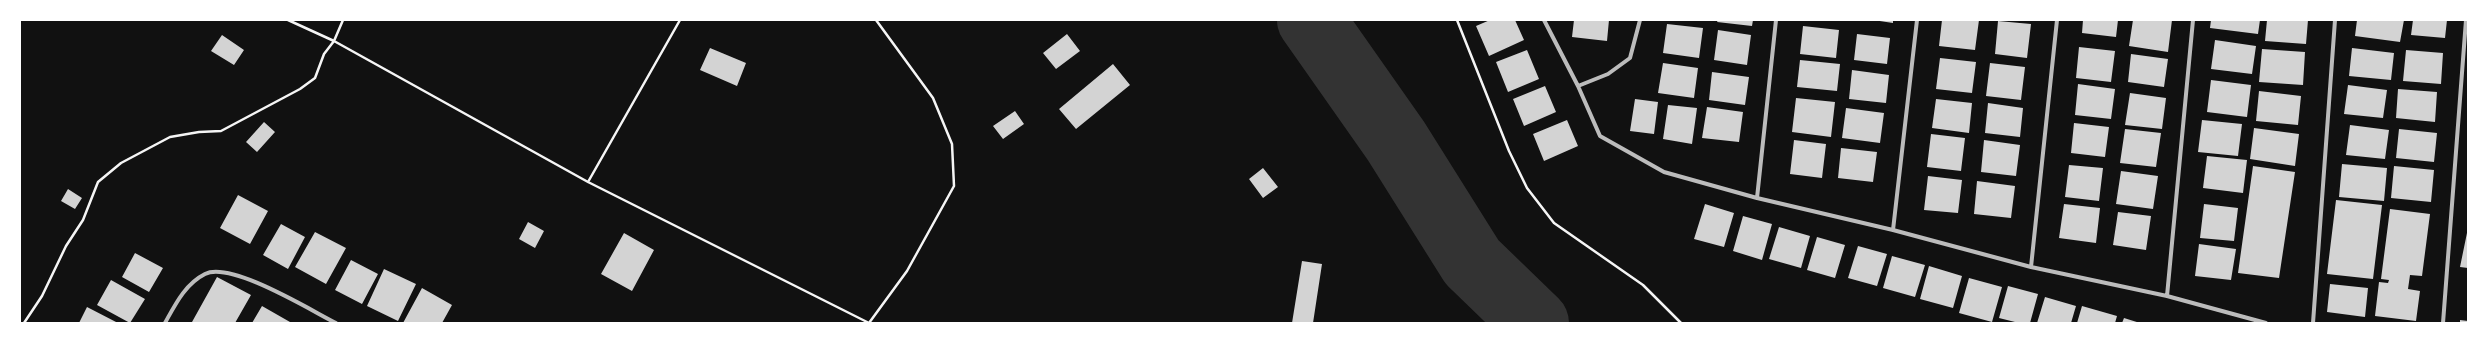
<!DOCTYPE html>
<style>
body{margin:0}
#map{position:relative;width:2488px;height:343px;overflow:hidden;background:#111;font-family:Montserrat,sans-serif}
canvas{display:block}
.frame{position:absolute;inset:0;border:21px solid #fff;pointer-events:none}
</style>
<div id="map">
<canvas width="2488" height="343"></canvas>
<div class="frame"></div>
</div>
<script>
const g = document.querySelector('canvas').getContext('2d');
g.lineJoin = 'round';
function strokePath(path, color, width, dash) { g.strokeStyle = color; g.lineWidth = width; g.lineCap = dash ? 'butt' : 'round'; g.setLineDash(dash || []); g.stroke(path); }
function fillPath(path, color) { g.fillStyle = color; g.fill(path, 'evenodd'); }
const river = new Path2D(`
 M 1311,20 L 1396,141 L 1472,262 L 1535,323`);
const building = new Path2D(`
 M 1490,20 L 1515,20 L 1524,40 L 1489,56 L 1476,26 Z
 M 1574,20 L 1609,20 L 1607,41 L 1572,37 Z
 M 1718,20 L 1753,20 L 1752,26 L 1717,22 Z
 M 1873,20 L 1893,20 L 1893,23 Z
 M 1942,20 L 1979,20 L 1975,50 L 1939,46 Z
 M 2083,20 L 2118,20 L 2116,37 L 2082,33 Z
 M 2133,20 L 2172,20 L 2168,52 L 2129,46 Z
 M 2211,20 L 2260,20 L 2258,34 L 2210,28 Z
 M 2267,20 L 2308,20 L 2306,44 L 2265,41 Z
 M 2357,20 L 2404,20 L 2400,42 L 2355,36 Z
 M 2413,20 L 2447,20 L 2445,38 L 2411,35 Z
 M 1998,21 L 2031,24 L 2027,58 L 1995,54 Z
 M 1667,24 L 1703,28 L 1699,58 L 1663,53 Z
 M 1803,26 L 1839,30 L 1836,58 L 1800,54 Z
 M 1718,30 L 1751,35 L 1747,65 L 1714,60 Z
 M 1067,34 L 1080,51 L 1056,69 L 1043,53 Z
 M 1857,34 L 1890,38 L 1887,64 L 1854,60 Z
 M 222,35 L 244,50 L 234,65 L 211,51 Z
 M 2215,40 L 2256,46 L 2252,74 L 2211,69 Z
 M 2079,47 L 2115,51 L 2111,82 L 2076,78 Z
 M 710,48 L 746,63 L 737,86 L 700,70 Z
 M 2352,48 L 2394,53 L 2391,80 L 2349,76 Z
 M 2262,49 L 2305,52 L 2303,85 L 2259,82 Z
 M 1527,50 L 1539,79 L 1508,92 L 1496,62 Z
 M 2406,50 L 2443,53 L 2441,84 L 2403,81 Z
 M 2131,54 L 2168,59 L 2164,87 L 2128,82 Z
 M 1940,58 L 1976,62 L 1972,93 L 1936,89 Z
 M 1800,60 L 1840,64 L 1837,91 L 1797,87 Z
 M 1663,63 L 1698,68 L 1694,98 L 1658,93 Z
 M 1990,63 L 2025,67 L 2021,100 L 1986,96 Z
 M 1113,64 L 1130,85 L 1076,129 L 1059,109 Z
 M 1852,70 L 1889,75 L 1886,103 L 1849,99 Z
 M 1712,72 L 1749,77 L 1745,105 L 1709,100 Z
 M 2211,80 L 2251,85 L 2247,117 L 2207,112 Z
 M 2078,84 L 2115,89 L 2111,119 L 2075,115 Z
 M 2348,85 L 2387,90 L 2383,118 L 2344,114 Z
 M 1545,86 L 1556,112 L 1524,126 L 1513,99 Z
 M 2398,89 L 2437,92 L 2435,122 L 2396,118 Z
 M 2259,91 L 2301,96 L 2298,125 L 2256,121 Z
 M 2130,93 L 2166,98 L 2162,129 L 2125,125 Z
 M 1796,98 L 1835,102 L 1831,137 L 1792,132 Z
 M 1635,99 L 1658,102 L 1654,134 L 1630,131 Z
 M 1936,99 L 1972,103 L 1969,133 L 1932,128 Z
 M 1988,103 L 2023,108 L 2020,137 L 1985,133 Z
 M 1668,105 L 1697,108 L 1692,144 L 1663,139 Z
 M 1707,107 L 1743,112 L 1739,142 L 1702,138 Z
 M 1846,108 L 1884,113 L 1880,143 L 1842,138 Z
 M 1015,111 L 1024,124 L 1003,139 L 993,126 Z
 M 1567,120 L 1578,146 L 1544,161 L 1533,134 Z
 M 2202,120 L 2242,124 L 2238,156 L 2198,152 Z
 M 264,122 L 275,132 L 257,152 L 246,142 Z
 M 2074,123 L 2109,127 L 2105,157 L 2071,153 Z
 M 2350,125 L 2389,130 L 2385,159 L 2346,155 Z
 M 2254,128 L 2299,134 L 2295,166 L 2250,159 Z
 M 2125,129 L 2161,133 L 2156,167 L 2120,163 Z
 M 2399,129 L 2437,133 L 2434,162 L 2396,158 Z
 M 1931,134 L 1965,138 L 1961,171 L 1927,167 Z
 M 1794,140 L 1826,144 L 1822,178 L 1790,174 Z
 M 1984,140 L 2020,145 L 2016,176 L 1981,172 Z
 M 1841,148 L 1877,152 L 1873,182 L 1838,178 Z
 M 2207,156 L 2247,160 L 2243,193 L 2203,188 Z
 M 2342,164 L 2387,168 L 2384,201 L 2339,197 Z
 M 2069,165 L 2103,168 L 2099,201 L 2065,197 Z
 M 2253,166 L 2295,172 L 2279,278 L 2238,273 Z
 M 2394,166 L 2434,170 L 2431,202 L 2391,198 Z
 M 1263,168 L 1278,187 L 1263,198 L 1249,179 Z
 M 2121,171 L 2158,176 L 2153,209 L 2116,204 Z
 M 1928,176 L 1962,180 L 1958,213 L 1924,210 Z
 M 1977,181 L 2015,186 L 2011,218 L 1974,214 Z
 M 68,189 L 82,198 L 75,209 L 61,201 Z
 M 238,195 L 268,211 L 250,244 L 220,228 Z
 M 2336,200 L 2382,205 L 2373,279 L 2327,274 Z
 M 1705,204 L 1734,213 L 1724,247 L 1694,239 Z
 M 2064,204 L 2100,208 L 2096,243 L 2059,238 Z
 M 2204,204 L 2238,208 L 2234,241 L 2200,238 Z
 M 2390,209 L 2430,214 L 2422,276 L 2410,275 L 2408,289 L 2420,291 L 2416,321 L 2375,316 L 2379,282 L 2388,283 L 2389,280 L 2381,279 Z
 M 2118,212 L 2151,216 L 2146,250 L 2113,245 Z
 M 1743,216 L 1772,224 L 1762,260 L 1733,251 Z
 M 528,222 L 544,231 L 535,248 L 519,239 Z
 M 281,224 L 305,237 L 288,269 L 263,255 Z
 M 1779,227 L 1810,236 L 1801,268 L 1769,259 Z
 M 2468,228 L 2468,268 L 2460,267 Z
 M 315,232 L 346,248 L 326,284 L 295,267 Z
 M 624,233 L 654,250 L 632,291 L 601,274 Z
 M 1817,237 L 1845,245 L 1835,278 L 1807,270 Z
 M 2199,244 L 2236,249 L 2231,280 L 2195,276 Z
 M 1858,246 L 1887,254 L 1877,286 L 1848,278 Z
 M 135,253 L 163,268 L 149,292 L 122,277 Z
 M 1892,256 L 1925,265 L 1915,297 L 1883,288 Z
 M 351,260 L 378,274 L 362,304 L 335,290 Z
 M 1302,261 L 1322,264 L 1313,323 L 1292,323 Z
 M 1929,266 L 1962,276 L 1953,308 L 1920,299 Z
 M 384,269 L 416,284 L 398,321 L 367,306 Z
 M 217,277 L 251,295 L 235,323 L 195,323 L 192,322 Z
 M 1969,278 L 2002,287 L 1992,322 L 1959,313 Z
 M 111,280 L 145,299 L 130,323 L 97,305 Z
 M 2330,284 L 2368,288 L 2365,317 L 2327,312 Z
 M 2008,286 L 2038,294 L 2030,323 L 2019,323 L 1999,318 Z
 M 422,288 L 452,305 L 442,323 L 403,323 Z
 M 2045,297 L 2076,306 L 2071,323 L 2037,323 Z
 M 262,306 L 290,322 L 289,323 L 252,323 Z
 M 2082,306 L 2117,316 L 2115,323 L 2077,323 Z
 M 87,307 L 118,323 L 79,323 Z
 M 2124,318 L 2140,323 L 2122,323 Z
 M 2460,320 L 2468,321 L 2468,323 L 2460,323 Z`);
const path = new Path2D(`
 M 288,20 L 334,41 L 588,182 L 869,323
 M 1457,20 L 1509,151 L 1527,188 L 1554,223 L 1643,285 L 1681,323
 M 588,182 L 680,20
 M 24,323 L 42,296 L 66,246 L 83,220 L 98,182 L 121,163 L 170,137 L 199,132 L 221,131 L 300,89 L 315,78 L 324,54 L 334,41 L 343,20
 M 869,323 L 907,271 L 954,186 L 952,144 L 933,98 L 876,20`);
const minor = new Path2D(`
 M 1544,20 L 1578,86 L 1600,136 L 1664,172 L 1757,198 L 1893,230 L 2031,267 L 2167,296 L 2266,323
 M 1578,86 L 1608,74 L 1630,58 L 1640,20
 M 1757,198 L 1776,20
 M 1893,230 L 1917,20
 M 2031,267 L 2057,20
 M 2167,296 L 2193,20
 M 165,323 C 175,305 185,284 205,274 C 231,261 310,310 336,323
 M 2313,323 L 2335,20
 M 2443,323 L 2466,20`);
strokePath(river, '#333', 68);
fillPath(building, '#d3d3d3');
strokePath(path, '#f5f5f5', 2.5);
strokePath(minor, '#bcbcbc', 4);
</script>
